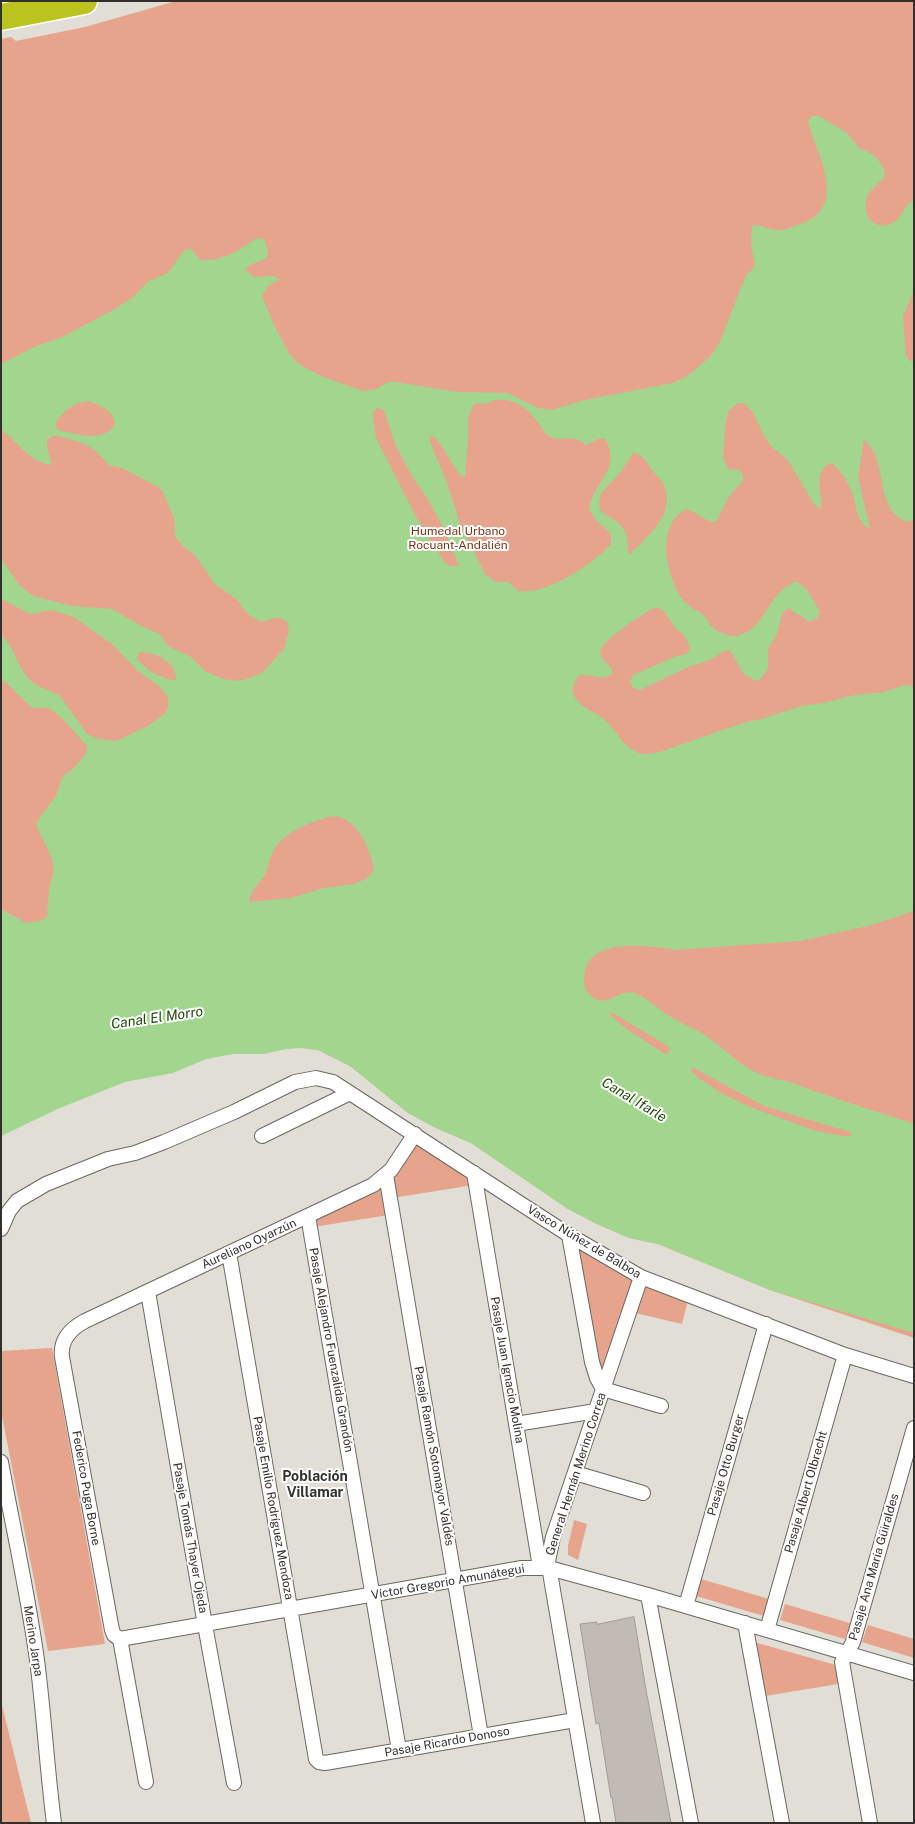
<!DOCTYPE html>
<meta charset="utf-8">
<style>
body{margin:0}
#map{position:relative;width:915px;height:1824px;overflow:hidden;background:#e1ded6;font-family:"Public Sans",sans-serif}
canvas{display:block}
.frame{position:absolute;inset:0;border:2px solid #32302d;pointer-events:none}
</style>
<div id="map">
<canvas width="915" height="1824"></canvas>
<div class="frame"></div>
</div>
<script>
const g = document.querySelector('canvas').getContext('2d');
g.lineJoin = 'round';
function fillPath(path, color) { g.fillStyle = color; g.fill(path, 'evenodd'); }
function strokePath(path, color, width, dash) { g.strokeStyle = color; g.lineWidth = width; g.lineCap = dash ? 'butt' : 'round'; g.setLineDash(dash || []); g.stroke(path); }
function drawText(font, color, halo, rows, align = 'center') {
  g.font = font + ' "Public Sans",sans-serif'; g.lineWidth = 4; g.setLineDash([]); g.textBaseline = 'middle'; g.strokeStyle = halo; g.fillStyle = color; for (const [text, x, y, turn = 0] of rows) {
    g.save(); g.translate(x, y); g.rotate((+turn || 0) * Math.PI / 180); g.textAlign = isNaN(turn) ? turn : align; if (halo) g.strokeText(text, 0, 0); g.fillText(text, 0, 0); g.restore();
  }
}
const green = new Path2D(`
 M 176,1 L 914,1 L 914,1338 L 770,1290 L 658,1244 L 629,1238 L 597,1224 L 568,1209 L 471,1143 L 436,1128 L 408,1113 L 350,1066 L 318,1050 L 302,1048 L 326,1039 L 208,1055 L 94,1087 L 1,1128 L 1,39 L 11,37 L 16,41 L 85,27 Z
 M 416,1136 L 472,1174 L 474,1185 L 392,1198 L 392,1170 Z
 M 385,1180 L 389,1215 L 313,1227 L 311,1217 Z
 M 571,1238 L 639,1277 L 603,1386 Z
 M 642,1278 L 689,1296 L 682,1324 L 631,1312 Z
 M 52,1348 L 105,1644 L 48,1651 L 1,1411 L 1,1351 Z
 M 574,1520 L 587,1524 L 578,1560 L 568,1555 L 568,1546 Z
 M 701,1579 L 769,1599 L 764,1616 L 696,1596 Z
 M 785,1604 L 853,1624 L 848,1640 L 780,1620 Z
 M 868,1625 L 914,1639 L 914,1658 L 862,1642 Z
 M 754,1642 L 836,1665 L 838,1684 L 765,1696 Z
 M 1,1701 L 31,1823 L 1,1823 Z`);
const water = new Path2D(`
 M 812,116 L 819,116 L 847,133 L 860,149 L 867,151 L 877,158 L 885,171 L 884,177 C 879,184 870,189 867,197 C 861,216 875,233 894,222 C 903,217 903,205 914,200 L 914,290 L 903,316 L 906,356 L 910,361 L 914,361 L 914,520 L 907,522 C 879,511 885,478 875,455 C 873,449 868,444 864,439 L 858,477 L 870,529 C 855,521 857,506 852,492 C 847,480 841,471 832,463 C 811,469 823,494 821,509 L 814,504 L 788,460 L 772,447 L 764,436 L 753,412 L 744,403 L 738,403 L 728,412 L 725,426 L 723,458 L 728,469 L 739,470 L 743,475 L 743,481 L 729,496 L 716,522 C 704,522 697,511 686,509 C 655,526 666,575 682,599 C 687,606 696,609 703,615 C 707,618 708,623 712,627 C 718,633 733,638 740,635 C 762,628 766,605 781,591 C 785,586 792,584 797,581 L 807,590 L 820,612 L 817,618 L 810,622 L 788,608 L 782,614 L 777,634 L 768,649 L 768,668 L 761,679 L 755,681 L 744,674 L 730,650 L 724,651 L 712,659 L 686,668 L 640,690 L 633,688 L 630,681 L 633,675 L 677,656 L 683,655 L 689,652 L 690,646 L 683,634 L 676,629 L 664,611 L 658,608 L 651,609 C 640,617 599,641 600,653 C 600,659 608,664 612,669 L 612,674 C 600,682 592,673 579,675 C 576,680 571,687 573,693 C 577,707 597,712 606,721 C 617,732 622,745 636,752 C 645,756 654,753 663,751 L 743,723 L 761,719 L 802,706 L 823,703 L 855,695 L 884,692 L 904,685 L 914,686 L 914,911 L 868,926 L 799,941 L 676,950 C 651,946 592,937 585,971 C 583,979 583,988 590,995 C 607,1012 620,984 639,995 C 651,1001 661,1012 673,1018 C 684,1025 696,1029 706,1036 C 722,1047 742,1067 759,1074 C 770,1078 783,1080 795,1084 C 834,1099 874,1110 914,1124 L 914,1333 L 770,1290 L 658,1244 L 629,1238 L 597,1224 L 568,1209 L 471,1143 L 436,1128 L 408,1113 L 350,1066 L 318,1050 L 302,1048 L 286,1049 L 264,1054 L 233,1054 L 206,1059 L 173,1073 L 125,1082 L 60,1108 L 1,1136 L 1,909 L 26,923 L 43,920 L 47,916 L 49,889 L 54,870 L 52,858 L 37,827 L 37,821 L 56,796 L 62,777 L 73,769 L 85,755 L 87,750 L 87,746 C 79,737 58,711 48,708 C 41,706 36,710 30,706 C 20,697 12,687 1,679 L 1,634 C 14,647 17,666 29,679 C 37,688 50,689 60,696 L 87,734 L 99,739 L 116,741 L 148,726 L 166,713 L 168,707 L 168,697 L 159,686 L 138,671 L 113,645 L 74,617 L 52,610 L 30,614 L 1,599 L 1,558 L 19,585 L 33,596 L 72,606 L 112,609 L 143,627 L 160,634 L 167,645 L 172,648 L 191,657 L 206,672 L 224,679 L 237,681 L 244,680 L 262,673 L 284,649 L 286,642 L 289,629 L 287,622 L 281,618 L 274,618 L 261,622 L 249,615 L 236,599 L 215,584 L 195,555 L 184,547 L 175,536 L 174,518 L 163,492 L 158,487 L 122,468 L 109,465 L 96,451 L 85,444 L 59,436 L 52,436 L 47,440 L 47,447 L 52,465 C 26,461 20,442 1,430 L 1,364 L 36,346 L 60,338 L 115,309 L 133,297 L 149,281 L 168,273 L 184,250 L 191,249 L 200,260 C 223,262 239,250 257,238 L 264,239 C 275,268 258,256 245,269 L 254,277 L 273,276 L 280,279 L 268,286 L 262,296 L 274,325 L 290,355 L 300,365 L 323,377 L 363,391 L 376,389 L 388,382 L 395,382 L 458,392 L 508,393 L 538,408 L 551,410 L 585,400 L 673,383 L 687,376 L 710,357 L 721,340 L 741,287 L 747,274 L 752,270 L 755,265 L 751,244 L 752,225 C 763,225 770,231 782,230 C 789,229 796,225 803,223 C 850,205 815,152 808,121 ZM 494,400 C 516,398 528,408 540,425 C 542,429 545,434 549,436 C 561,443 572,433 586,445 L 598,439 L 605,438 C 622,471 595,478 589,509 L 596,520 L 611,534 L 611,544 C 591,565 548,595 518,591 L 509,582 L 496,582 L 485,574 L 461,527 L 447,483 L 430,442 L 430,435 L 436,438 L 460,475 L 465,477 L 468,437 L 468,417 L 474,404 L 488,403 ZM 88,401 C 100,406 114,409 115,425 C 102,443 77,434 58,430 L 55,424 C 62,412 74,402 88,401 ZM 377,408 L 384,410 L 396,446 L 412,476 L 427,498 L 443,527 L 459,566 L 450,566 L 445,563 L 416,517 L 376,438 L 373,419 L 373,412 ZM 633,453 C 644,454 646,462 652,470 C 656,475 662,480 664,486 C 677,513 646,538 629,555 C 627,548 628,539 626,534 C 622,523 610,517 601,512 C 594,492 609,487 619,474 C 624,467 629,460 633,453 ZM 139,652 C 156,652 176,661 176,680 C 162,680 146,670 137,659 ZM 333,816 C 358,818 370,848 374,870 L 366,879 L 354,884 L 324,888 L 291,898 L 249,902 C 250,892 258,884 264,876 C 268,868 269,858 274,850 C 284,831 313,821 333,816 ZM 609,1012 L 613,1013 L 669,1047 L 669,1054 L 665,1054 C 655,1047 611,1021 609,1012 ZM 692,1067 L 764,1106 L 850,1132 L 852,1136 L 843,1136 L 816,1131 L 750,1107 L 721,1093 L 697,1077 L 691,1071 Z`);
const building = new Path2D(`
 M 634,1617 L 646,1690 L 671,1823 L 616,1823 L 612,1797 L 611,1798 L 599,1723 L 596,1724 L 580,1624 L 597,1622 L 597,1624 Z`);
const street = new Path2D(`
 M 262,1136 L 350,1093
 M 474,1173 L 540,1567
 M 386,1175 L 481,1736
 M 308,1216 L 399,1750
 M 1,1229 L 9,1211 L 17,1201 L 46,1184 L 108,1159 L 135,1153 L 164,1142 L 234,1112 L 295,1082 L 316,1078 L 333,1082 L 569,1235 L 641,1277 L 845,1355 L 914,1376
 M 569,1235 L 592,1362 L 597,1378 L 603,1389 L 661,1406
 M 229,1253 L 316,1759 L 319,1762 L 325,1763 L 575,1720
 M 148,1292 L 205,1625 L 234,1783
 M 516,1424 L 596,1411
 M 1,1462 C 13,1528 28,1594 37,1660 C 44,1714 47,1769 54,1823
 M 575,1473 L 643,1493
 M 648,1595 L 691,1823
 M 686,1606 L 766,1324
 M 745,1623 L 782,1823
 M 767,1630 L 845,1355
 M 120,1639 L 522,1568 L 549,1568 L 648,1595 L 914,1673
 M 120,1639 L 114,1635 L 112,1630 L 62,1357 C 60,1340 70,1329 85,1321 L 373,1185 L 391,1170 L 415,1134
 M 120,1639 L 146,1782
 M 593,1823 L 548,1561 L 553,1537 L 641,1277
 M 870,1823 L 842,1662 L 853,1642 L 914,1428`);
const highway = new Path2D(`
 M 1,17 L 84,1`);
const parkNames = [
 ["Humedal Urbano",458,531],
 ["Rocuant-Andalién",458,545]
];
const streetNames = [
 ["Vasco Núñez de Balboa",584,1242,31],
 ["Aureliano Oyarzún",249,1244,-25],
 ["Pasaje Alejandro Fuenzalida Grandón",331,1350,80],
 ["Pasaje Juan Ignacio Molina",507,1370,80],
 ["Pasaje Ramón Sotomayor Valdés",434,1456,80],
 ["Pasaje Otto Burger",726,1465,-74],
 ["General Hernán Merino Correa",576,1474,-72],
 ["Federico Puga Borne",86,1488,80],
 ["Pasaje Albert Olbrecht",806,1492,-74],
 ["Pasaje Emilio Rodríguez Mendoza",273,1508,80],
 ["Pasaje Tomás Thayer Ojeda",190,1538,80],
 ["Pasaje Ana María Güiraldes",874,1567,-74],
 ["Víctor Gregorio Amunátegui",448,1582,-10],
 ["Merino Jarpa",33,1641,81],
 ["Pasaje Ricardo Donoso",447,1742,-10]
];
const waterNames = [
 ["Canal El Morro",157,1018,-8],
 ["Canal Ifarle",634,1100,31]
];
const neighbourhoodNames = [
 ["Población",315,1477],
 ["Villamar",315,1493]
];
fillPath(green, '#e6a48c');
fillPath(water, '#a2d68f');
fillPath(building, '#c2bbb5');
strokePath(building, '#a29b95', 1);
strokePath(street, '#6a6760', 16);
strokePath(highway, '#fff', 29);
strokePath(street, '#fff', 14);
strokePath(highway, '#bbc41f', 26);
drawText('12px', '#7d3215', '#fff', parkNames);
drawText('12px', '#32302d', '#fff', streetNames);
drawText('italic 14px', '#1d4c01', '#fff', waterNames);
drawText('bold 14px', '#32302d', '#fff', neighbourhoodNames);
</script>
